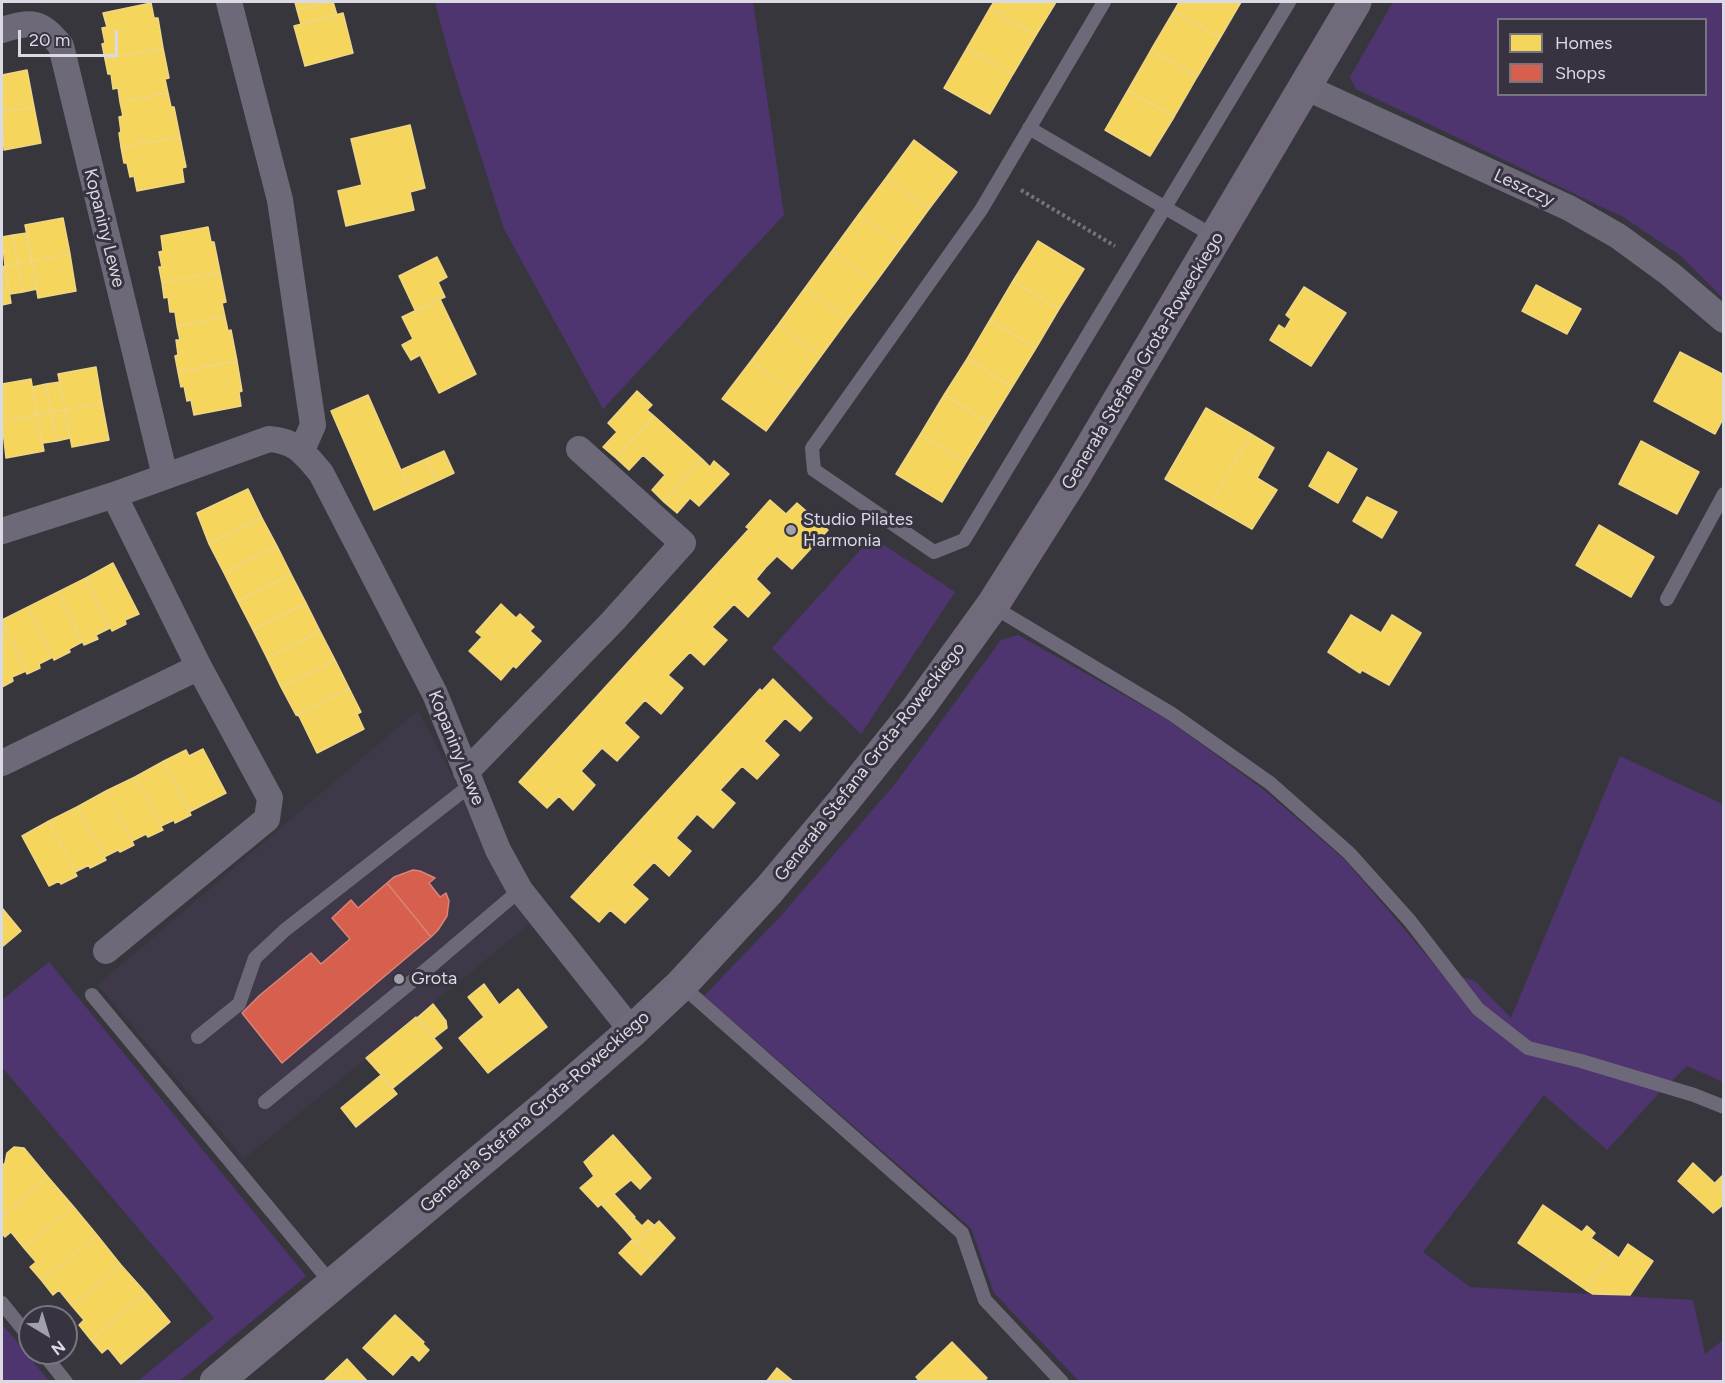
<!DOCTYPE html>
<meta charset="utf-8">
<style>
body{margin:0}
#map{position:relative;width:1725px;height:1383px;overflow:hidden;background:#38363d;font-family:Figtree,sans-serif}
canvas{display:block}
.frame{position:absolute;inset:0;border:3px solid #dbd9e1;pointer-events:none}
.legend{position:absolute;left:1497px;top:18px;width:210px;height:78px;box-sizing:border-box;background:#373340;border:2px solid #797580;margin:0;padding:8px 10px;list-style:none;font-size:18px;color:#dbd9e1}
.legend li{display:flex;align-items:center;gap:12px;height:30px}
.legend b{width:30px;border:2px solid #797580}
.north{position:absolute;left:18px;top:1305px;width:60px;height:60px;box-sizing:border-box;background:#373340;border:2px solid #797580;border-radius:50%;rotate:142deg;font-size:16px;font-weight:700;line-height:24px;text-align:center;color:#dbd9e1}
.north::after{content:'';display:block;margin:auto;width:21px;height:27px;background:#a2a0a8;clip-path:polygon(50% 0,100% 100%,50% 72%,0 100%)}
.scale{position:absolute;left:18px;top:30px;width:100px;height:27px;box-sizing:border-box;border:3px solid #dbd9e1;border-top:0;padding-left:8px;font-size:18px;line-height:21px;white-space:nowrap;color:#dbd9e1;-webkit-text-stroke:4px #373340;paint-order:stroke}
</style>
<div id="map">
<canvas width="1725" height="1383"></canvas>
<div class="frame"></div>
<ul class="legend">
<li><b style="height:16px;background:#f6d55c"></b>Homes</li>
<li><b style="height:16px;background:#d6604d"></b>Shops</li>
</ul>
<div class="north">N</div>
<div class="scale">20 m</div>
</div>
<script>
const g = document.querySelector('canvas').getContext('2d');
g.lineJoin = 'round';
function fillPath(path, color) { g.fillStyle = color; g.fill(path, 'evenodd'); }
function strokePath(path, color, width, dash) { g.strokeStyle = color; g.lineWidth = width; g.lineCap = dash ? 'butt' : 'round'; g.setLineDash(dash || []); g.stroke(path); }
function drawText(font, color, halo, rows, align = 'center') {
  g.font = font + ' Figtree,sans-serif'; g.lineWidth = 6; g.setLineDash([]); g.textBaseline = 'middle'; g.strokeStyle = halo; g.fillStyle = color; for (const [text, x, y, turn = 0] of rows) {
    g.save(); g.translate(x, y); g.rotate((+turn || 0) * Math.PI / 180); g.textAlign = isNaN(turn) ? turn : align; if (halo) g.strokeText(text, 0, 0); g.fillText(text, 0, 0); g.restore();
  }
}
const built = new Path2D(`
 M 418,710 L 529,924 L 244,1159 L 98,985 Z`);
const green = new Path2D(`
 M 435,2 L 753,2 L 784,215 L 603,409 L 504,229 L 450,59 Z
 M 1393,2 L 1723,2 L 1723,298 L 1681,256 L 1623,217 L 1356,89 L 1350,77 ZM 1498,20 L 1706,20 L 1706,94 L 1498,94 Z
 M 872,537 L 955,592 L 861,734 L 772,648 Z
 M 1018,635 L 1168,720 L 1264,790 L 1345,860 L 1439,970 L 1475,981 L 1511,1018 L 1620,756 L 1720,803 L 1723,807 L 1723,1082 L 1687,1066 L 1659,1093 L 1607,1150 L 1544,1095 L 1423,1252 L 1470,1287 L 1693,1300 L 1705,1354 L 1723,1340 L 1723,1381 L 1079,1381 L 994,1293 L 971,1228 L 704,996 L 779,918 L 895,784 L 1001,640 Z
 M 49,962 L 306,1276 L 180,1381 L 138,1381 L 214,1318 L 2,1067 L 2,1000 Z
 M 2,1324 L 49,1381 L 2,1381 Z`);
const homes = new Path2D(`
 M 295,2 L 329,2 L 297,10 Z
 M 329,2 L 333,2 L 337,15 L 301,24 L 297,10 Z
 M 994,2 L 1056,2 L 1036,35 L 990,8 Z
 M 1179,2 L 1241,2 L 1220,38 L 1174,11 Z
 M 151,3 L 154,18 L 158,18 L 163,48 L 105,59 L 102,44 L 105,43 L 102,28 L 107,27 L 103,13 Z
 M 990,8 L 1036,35 L 1013,74 L 967,48 Z
 M 1174,11 L 1220,38 L 1197,77 L 1151,50 Z
 M 343,13 L 353,53 L 305,66 L 294,26 Z
 M 163,48 L 169,78 L 165,79 L 168,93 L 120,102 L 118,88 L 113,89 L 111,74 L 108,74 L 105,59 Z
 M 967,48 L 1013,74 L 990,114 L 944,88 Z
 M 1151,50 L 1197,77 L 1174,117 L 1128,90 Z
 M 27,70 L 34,107 L 2,112 L 2,75 Z
 M 1128,90 L 1174,117 L 1150,156 L 1105,130 Z
 M 168,93 L 171,107 L 174,107 L 180,137 L 121,147 L 119,133 L 121,132 L 119,117 L 123,116 L 120,102 Z
 M 34,107 L 41,143 L 4,150 L 2,112 Z
 M 410,125 L 425,188 L 410,192 L 414,210 L 346,226 L 338,191 L 362,185 L 351,139 Z
 M 180,137 L 186,167 L 182,168 L 184,182 L 137,191 L 134,176 L 130,177 L 127,163 L 124,163 L 121,147 Z
 M 914,140 L 957,172 L 929,209 L 886,178 Z
 M 886,178 L 929,209 L 902,246 L 859,214 Z
 M 859,214 L 902,246 L 875,283 L 832,251 Z
 M 63,218 L 70,254 L 32,261 L 25,225 Z
 M 208,227 L 211,242 L 214,242 L 220,272 L 162,283 L 159,267 L 162,267 L 159,252 L 163,251 L 161,236 Z
 M 27,233 L 32,261 L 18,264 L 13,235 Z
 M 13,235 L 18,264 L 5,266 L 2,237 Z
 M 1038,241 L 1084,269 L 1059,309 L 1013,281 Z
 M 832,251 L 875,283 L 848,319 L 805,288 Z
 M 70,254 L 76,291 L 38,298 L 32,261 Z
 M 437,257 L 447,277 L 438,282 L 445,297 L 415,310 L 399,276 Z
 M 32,261 L 37,289 L 23,292 L 18,264 Z
 M 18,264 L 23,292 L 10,294 L 5,266 Z
 M 5,266 L 11,303 L 2,305 L 2,267 Z
 M 220,272 L 226,302 L 222,303 L 225,317 L 177,326 L 175,312 L 170,312 L 168,297 L 164,298 L 162,283 Z
 M 1013,281 L 1059,309 L 1036,348 L 990,320 Z
 M 1536,285 L 1581,309 L 1567,334 L 1522,311 Z
 M 1304,287 L 1346,313 L 1311,366 L 1270,340 L 1279,325 L 1285,329 L 1291,319 L 1286,315 Z
 M 805,288 L 848,319 L 821,356 L 778,325 Z
 M 440,299 L 476,374 L 439,393 L 420,355 L 411,360 L 402,345 L 413,339 L 402,317 Z
 M 225,317 L 228,331 L 231,330 L 237,361 L 178,372 L 175,356 L 178,355 L 176,340 L 180,340 L 177,326 Z
 M 990,320 L 1036,348 L 1012,387 L 967,359 Z
 M 778,325 L 821,356 L 794,393 L 751,361 Z
 M 1680,352 L 1724,375 L 1724,417 L 1715,434 L 1654,401 Z
 M 967,359 L 1012,387 L 990,423 L 944,395 Z
 M 237,361 L 242,391 L 239,392 L 241,406 L 194,415 L 191,400 L 187,401 L 184,386 L 181,387 L 178,372 Z
 M 751,361 L 794,393 L 766,431 L 722,399 Z
 M 96,367 L 102,403 L 65,410 L 58,374 Z
 M 31,379 L 37,415 L 2,421 L 2,384 Z
 M 60,382 L 65,410 L 51,412 L 46,384 Z
 M 46,384 L 51,412 L 37,415 L 32,387 Z
 M 637,391 L 652,405 L 647,410 L 654,416 L 616,458 L 603,447 L 617,432 L 608,423 Z
 M 368,395 L 411,493 L 374,510 L 331,411 Z
 M 944,395 L 990,423 L 966,462 L 920,435 Z
 M 102,403 L 109,440 L 72,447 L 65,410 Z
 M 1206,408 L 1251,434 L 1210,505 L 1165,479 Z
 M 65,410 L 70,438 L 57,441 L 51,412 Z
 M 51,412 L 57,441 L 43,443 L 37,415 Z
 M 37,415 L 44,451 L 6,458 L 2,421 Z
 M 654,416 L 702,459 L 664,502 L 652,490 L 665,475 L 643,455 L 629,470 L 616,458 Z
 M 1251,434 L 1274,448 L 1257,478 L 1277,490 L 1252,529 L 1210,505 Z
 M 920,435 L 966,462 L 942,502 L 896,474 Z
 M 1641,441 L 1699,472 L 1677,514 L 1619,484 Z
 M 444,451 L 454,473 L 437,481 L 426,459 Z
 M 1328,452 L 1357,469 L 1338,503 L 1309,486 Z
 M 426,459 L 437,481 L 411,493 L 401,470 Z
 M 702,459 L 710,467 L 714,461 L 729,474 L 699,506 L 690,498 L 677,513 L 664,502 Z
 M 248,489 L 262,518 L 209,544 L 197,513 Z
 M 1367,497 L 1397,512 L 1382,538 L 1353,521 Z
 M 770,500 L 786,514 L 797,503 L 828,530 L 792,569 L 777,556 L 766,567 L 756,579 L 770,593 L 748,617 L 734,604 L 712,627 L 727,640 L 704,665 L 690,652 L 668,675 L 683,688 L 661,714 L 645,700 L 624,723 L 639,737 L 617,761 L 602,748 L 581,771 L 595,785 L 573,810 L 559,796 L 547,808 L 519,782 L 749,529 L 746,527 Z
 M 262,518 L 277,546 L 224,573 L 209,544 Z
 M 1599,525 L 1654,557 L 1631,597 L 1576,565 Z
 M 277,546 L 291,574 L 238,601 L 224,573 Z
 M 113,563 L 139,614 L 125,620 L 126,624 L 112,631 L 86,578 Z
 M 291,574 L 306,603 L 253,630 L 238,601 Z
 M 86,578 L 110,628 L 96,635 L 98,639 L 84,645 L 58,592 Z
 M 58,592 L 82,642 L 69,649 L 70,652 L 54,660 L 28,607 Z
 M 306,603 L 320,631 L 267,658 L 253,630 Z
 M 501,604 L 516,618 L 520,614 L 534,627 L 530,631 L 541,641 L 516,668 L 513,666 L 501,680 L 469,651 L 482,637 L 476,632 Z
 M 28,607 L 53,657 L 39,664 L 40,668 L 27,674 L 2,620 Z
 M 1351,615 L 1381,633 L 1392,615 L 1421,633 L 1389,685 L 1362,670 L 1360,673 L 1328,652 Z
 M 2,621 L 26,671 L 12,677 L 13,681 L 2,687 Z
 M 320,631 L 335,660 L 281,687 L 267,658 Z
 M 335,660 L 349,688 L 296,715 L 281,687 Z
 M 773,679 L 812,718 L 800,731 L 785,718 L 764,741 L 779,755 L 757,779 L 742,766 L 720,790 L 735,803 L 713,828 L 697,814 L 676,838 L 691,851 L 669,876 L 654,862 L 632,885 L 648,899 L 625,923 L 610,910 L 599,922 L 571,897 L 760,689 L 762,691 Z
 M 349,688 L 361,712 L 357,714 L 364,729 L 317,753 L 299,716 L 296,715 Z
 M 203,749 L 226,793 L 189,812 L 164,761 L 186,750 L 189,756 Z
 M 164,761 L 191,815 L 175,823 L 174,820 L 161,826 L 135,777 Z
 M 135,777 L 163,830 L 148,837 L 146,834 L 132,841 L 106,791 Z
 M 106,791 L 134,845 L 120,852 L 118,850 L 104,857 L 77,807 Z
 M 77,807 L 106,860 L 90,868 L 89,865 L 75,872 L 49,821 Z
 M 49,821 L 77,876 L 61,884 L 59,881 L 49,886 L 22,836 Z
 M 2,908 L 21,931 L 2,947 Z
 M 484,984 L 499,1005 L 518,989 L 547,1027 L 488,1073 L 459,1038 L 484,1017 L 468,997 Z
 M 433,1004 L 446,1021 L 447,1028 L 434,1038 L 417,1018 Z
 M 416,1017 L 442,1048 L 393,1088 L 366,1058 Z
 M 381,1075 L 397,1094 L 356,1127 L 341,1108 Z
 M 613,1135 L 651,1178 L 640,1189 L 631,1180 L 598,1207 L 580,1188 L 594,1176 L 584,1162 Z
 M 14,1147 L 24,1148 L 48,1177 L 2,1216 L 2,1166 L 5,1163 L 7,1153 Z
 M 1693,1163 L 1724,1192 L 1724,1204 L 1713,1213 L 1678,1181 Z
 M 1724,1174 L 1724,1192 L 1715,1183 Z
 M 48,1177 L 73,1206 L 24,1248 L 11,1232 L 5,1237 L 2,1233 L 2,1216 Z
 M 614,1194 L 635,1217 L 624,1229 L 601,1204 Z
 M 1543,1205 L 1582,1232 L 1587,1226 L 1595,1233 L 1591,1238 L 1611,1252 L 1586,1290 L 1518,1243 Z
 M 73,1206 L 97,1235 L 42,1281 L 30,1267 L 36,1262 L 24,1248 Z
 M 634,1218 L 642,1226 L 648,1220 L 654,1225 L 636,1243 L 624,1229 Z
 M 659,1221 L 675,1238 L 654,1261 L 636,1243 Z
 M 97,1235 L 121,1265 L 72,1306 L 59,1290 L 53,1295 L 42,1281 Z
 M 632,1240 L 654,1261 L 641,1275 L 619,1253 Z
 M 1628,1244 L 1653,1261 L 1630,1295 L 1593,1294 L 1586,1290 L 1611,1252 L 1619,1258 Z
 M 121,1265 L 146,1293 L 91,1340 L 79,1325 L 84,1320 L 72,1306 Z
 M 146,1293 L 170,1322 L 121,1364 L 108,1348 L 102,1353 L 91,1340 Z
 M 395,1315 L 424,1342 L 423,1344 L 429,1350 L 419,1361 L 412,1354 L 393,1375 L 363,1348 Z
 M 952,1342 L 987,1378 L 983,1382 L 920,1382 L 916,1377 Z
 M 347,1359 L 368,1382 L 323,1382 Z
 M 777,1368 L 794,1382 L 766,1382 Z`);
const shops = new Path2D(`
 M 413,870 L 420,871 L 435,878 L 429,883 L 440,897 L 446,893 L 449,901 L 447,916 L 438,930 L 431,937 L 387,883 L 394,877 Z
 M 387,883 L 431,937 L 282,1063 L 242,1013 L 260,995 L 311,953 L 321,964 L 350,939 L 332,918 L 351,900 L 358,908 Z`);
const path = new Path2D(`
 M 1021,190 L 1115,246`);
const lane = new Path2D(`
 M 1104,2 L 981,210 L 812,448 L 814,470 L 934,552 L 964,540 L 1289,2
 M 1029,128 L 1217,238
 M 1667,599 L 1724,494
 M 992,606 L 1172,714 L 1270,783 L 1349,853 L 1410,921 L 1478,1009 L 1528,1048 L 1581,1061 L 1694,1095 L 1724,1107
 M 681,985 L 962,1233 L 985,1300 L 1062,1382
 M 92,995 L 332,1284
 M 198,1037 L 239,1004 L 255,958 L 285,930 L 472,784
 M 265,1102 L 432,965 L 520,890
 M 2,1303 L 30,1338
 M 43,1353 L 66,1382`);
const street = new Path2D(`
 M 229,2 L 280,200 L 313,425 L 302,450
 M 2,30 C 32,21 40,20 61,46 L 165,476
 M 1305,87 L 1569,208 L 1618,236 L 1670,274 L 1724,320
 M 2,531 L 114,495 L 269,439 C 296,441 304,453 321,473 L 435,694 L 498,850 L 520,890 L 632,1031
 M 2,763 L 199,667
 M 466,772 L 612,622 L 683,543 L 579,449
 M 106,951 L 267,819 L 270,798 L 199,667 L 114,495`);
const secondary = new Path2D(`
 M 216,1382 L 546,1106 L 632,1031 L 681,985 L 769,890 L 842,803 L 919,707 L 992,606 L 1073,478 L 1355,2`);
const markers = [
 [791,530,6,"#a2a0a8"],
 [399,979,6,"#a2a0a8"]
];
const streetNames = [
 ["Leszczy",1524,188,25],
 ["Kopaniny Lewe",104,228,76],
 ["Generała Stefana Grota-Roweckiego",1143,361,-59],
 ["Kopaniny Lewe",456,748,68],
 ["Generała Stefana Grota-Roweckiego",870,762,-52],
 ["Generała Stefana Grota-Roweckiego",535,1112,-41]
];
const poiNames = [
 ["Studio Pilates",803,520],
 ["Harmonia",803,541],
 ["Grota",411,979]
];
fillPath(built, '#3e3849');
fillPath(green, '#4e3570');
fillPath(homes, '#f6d55c');
strokePath(homes, '#eed684', 1.5);
fillPath(shops, '#d6604d');
strokePath(shops, '#d88479', 1.5);
strokePath(path, '#77737e', 4, [3, 3]);
strokePath(lane, '#6e6978', 14);
strokePath(street, '#6e6978', 26);
strokePath(secondary, '#706a7b', 33);
for (const [x, y, r, color] of markers) { const dot = new Path2D(); dot.arc(x, y, r, 0, 2 * Math.PI); g.fillStyle = color; g.fill(dot); strokePath(dot, '#373340', 2); }
drawText('18px', '#dbd9e1', '#373340', streetNames);
drawText('18px', '#dbd9e1', '#373340', poiNames, 'left');
</script>
